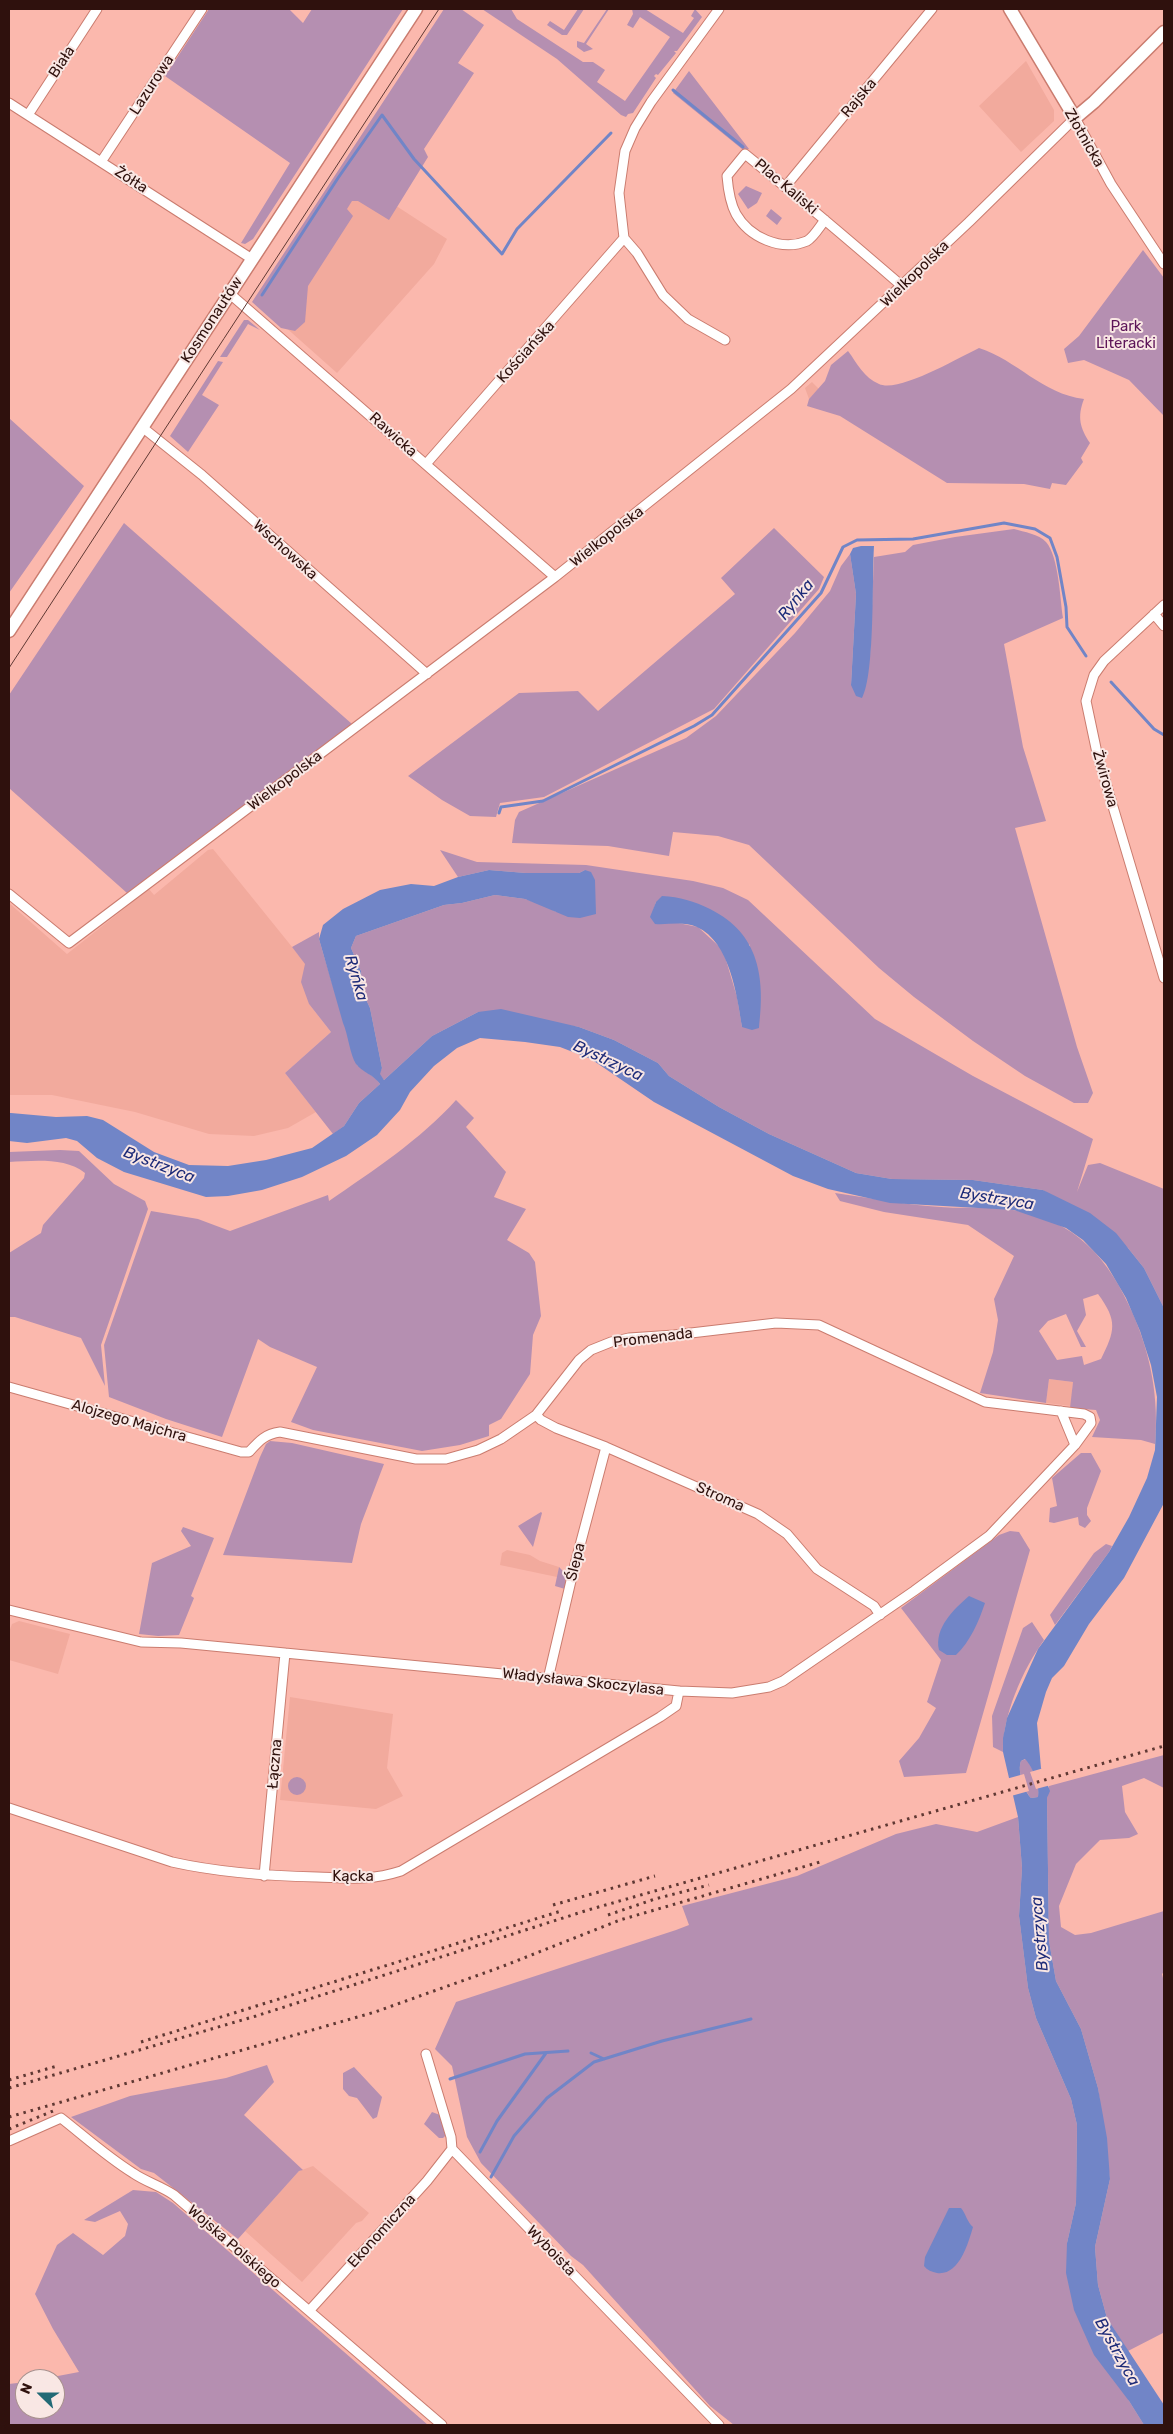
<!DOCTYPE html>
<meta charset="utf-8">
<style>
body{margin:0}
#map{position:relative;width:1173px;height:2434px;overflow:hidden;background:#fbb8ad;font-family:Rubik,sans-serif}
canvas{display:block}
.frame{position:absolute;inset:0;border:10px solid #2f110d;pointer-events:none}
.north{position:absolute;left:15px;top:2369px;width:50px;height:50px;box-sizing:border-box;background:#f9e7e4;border:1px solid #a8918e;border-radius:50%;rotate:292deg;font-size:14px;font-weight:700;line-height:20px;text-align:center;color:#2f110d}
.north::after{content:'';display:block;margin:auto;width:18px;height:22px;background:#226a76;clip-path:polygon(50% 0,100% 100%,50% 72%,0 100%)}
</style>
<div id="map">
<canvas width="1173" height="2434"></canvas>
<div class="frame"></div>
<div class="north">N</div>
</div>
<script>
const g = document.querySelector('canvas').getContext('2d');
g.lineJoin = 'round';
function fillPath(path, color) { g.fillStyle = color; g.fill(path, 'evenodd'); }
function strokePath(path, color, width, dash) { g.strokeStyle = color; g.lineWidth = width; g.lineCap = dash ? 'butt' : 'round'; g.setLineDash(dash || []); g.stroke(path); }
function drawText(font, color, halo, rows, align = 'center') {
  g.font = font + ' Rubik,sans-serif'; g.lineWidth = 4; g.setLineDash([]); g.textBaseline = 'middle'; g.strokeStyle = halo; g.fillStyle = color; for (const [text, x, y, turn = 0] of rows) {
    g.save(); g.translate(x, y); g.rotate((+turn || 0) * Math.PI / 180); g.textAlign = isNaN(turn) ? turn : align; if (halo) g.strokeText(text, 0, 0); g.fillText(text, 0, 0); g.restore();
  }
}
const built = new Path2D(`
 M 1026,61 L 1054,110 L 1054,121 L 1021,152 L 979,106 Z
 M 361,183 L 447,239 L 434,264 L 337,373 L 274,317 Z
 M 812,382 L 819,389 L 809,399 L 805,388 Z
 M 213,849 L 305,963 L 309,1004 L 331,1032 L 285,1073 L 316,1112 L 288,1128 L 254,1136 L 209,1134 L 135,1112 L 52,1095 L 9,1095 L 9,903 L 67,954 L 149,889 L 154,895 L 208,850 Z
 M 1049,1379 L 1073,1382 L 1071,1406 L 1046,1403 Z
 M 507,1550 L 530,1555 L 540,1561 L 559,1567 L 557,1577 L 500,1565 L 502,1553 Z
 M 19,1621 L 70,1634 L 58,1674 L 9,1660 L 9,1632 L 12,1624 Z
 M 290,1697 L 393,1714 L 387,1768 L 403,1796 L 376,1809 L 280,1800 Z
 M 313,2166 L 369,2213 L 362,2221 L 356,2223 L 302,2282 L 245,2231 L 299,2171 Z`);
const green = new Path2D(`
 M 209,9 L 289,9 L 303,23 L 312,9 L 403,9 L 253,239 L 245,244 L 241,243 L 290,163 L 165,76 Z
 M 444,9 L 461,9 L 484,25 L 458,63 L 474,73 L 424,149 L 428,157 L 389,220 L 358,201 L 352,201 L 347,209 L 353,216 L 308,286 L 305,322 L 295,331 L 281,328 L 252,302 Z
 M 482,9 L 511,9 L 517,19 L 583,62 L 593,62 L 605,70 L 597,82 L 625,101 L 670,37 L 640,17 L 633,28 L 627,25 L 633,14 L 632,9 L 645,9 L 683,33 L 694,18 L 691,16 L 695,9 L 702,17 L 677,51 L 674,51 L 676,53 L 658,75 L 656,74 L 654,76 L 656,78 L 633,113 L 628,114 L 626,117 L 621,115 L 557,59 Z
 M 578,9 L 584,9 L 567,35 L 562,35 L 547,25 L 550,21 L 564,30 Z
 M 607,9 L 609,9 L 586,44 L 593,49 L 584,52 L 577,47 L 577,41 L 584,43 Z
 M 689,71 L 749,149 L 742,149 L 673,93 Z
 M 746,186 L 762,193 L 757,203 L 748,209 L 738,194 Z
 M 771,209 L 782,218 L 777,225 L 766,216 Z
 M 1143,250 L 1164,278 L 1164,416 L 1129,380 L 1084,360 L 1068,363 L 1064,349 L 1079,336 Z
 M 244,320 L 248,320 L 260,330 L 248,324 L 227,357 L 220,357 Z
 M 979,348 C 1017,360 1042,394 1084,399 C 1077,417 1080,428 1090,443 L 1081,458 L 1083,462 L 1066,485 L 1052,483 L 1050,489 L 1024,484 L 947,483 L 840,416 L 807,406 L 809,399 L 825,381 L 831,365 L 848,351 C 857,363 864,378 879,384 C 899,393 958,358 979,348 Z
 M 218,361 L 223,362 L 202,395 L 219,405 L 188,452 L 170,436 Z
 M 9,418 L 84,486 L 9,593 Z
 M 124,523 L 352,724 L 127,893 L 9,788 L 9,695 Z
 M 774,528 L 824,577 L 819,589 L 714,709 L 544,797 L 500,803 L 496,817 L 470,816 L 442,800 L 408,776 L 519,693 L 578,691 L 598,711 L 735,594 L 721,578 Z
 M 1014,529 C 1024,532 1039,534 1046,542 C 1059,557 1060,599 1063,618 L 1004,644 L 1023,747 L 1046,821 L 1015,828 L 1077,1047 L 1093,1093 L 1088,1103 L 1074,1103 L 1025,1076 L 973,1041 L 914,997 L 879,968 L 749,845 L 718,836 L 673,832 L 669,856 L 608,846 L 512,843 L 515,820 L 519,812 L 686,738 L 716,716 L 795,633 L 830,591 L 841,566 L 850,554 L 856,594 L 851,685 L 870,656 L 874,557 L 905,552 L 913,545 L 955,537 Z
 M 440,850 L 477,862 L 586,865 L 693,881 L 723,888 L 748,900 L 875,1019 L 973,1076 L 1093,1139 L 1077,1192 L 1088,1165 L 1100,1163 L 1164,1189 L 1164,1308 L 1144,1268 L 1128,1248 L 1043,1190 L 973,1180 L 892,1179 L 856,1173 L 769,1134 L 719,1107 L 669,1076 L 658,1063 L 614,1040 L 579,1027 L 478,1012 L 432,1036 L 384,1080 L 379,1074 L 382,1068 L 370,1008 L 363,993 L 361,971 L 351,948 L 356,936 L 444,905 L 462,903 L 495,895 L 525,899 L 544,905 L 556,912 L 585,870 L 579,873 L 526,873 L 489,870 L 458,877 ZM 656,902 L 750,945 L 742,1027 L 737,997 L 723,950 L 698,927 L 673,922 L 653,911 Z
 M 319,932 L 319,939 L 323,953 L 357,1065 L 376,1079 L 380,1084 L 359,1103 L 344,1126 L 333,1134 L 285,1073 L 331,1032 L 309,1004 L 301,982 L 305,964 L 292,947 Z
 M 456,1100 L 474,1118 L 466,1127 L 506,1172 L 494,1197 L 526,1209 L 507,1240 L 529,1253 L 535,1262 L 541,1316 L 533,1335 L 530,1374 L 501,1419 L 489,1425 L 489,1436 L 460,1445 L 422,1451 L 313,1430 L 291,1422 L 317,1367 L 270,1347 L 258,1339 L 222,1437 L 166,1419 L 109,1397 L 104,1345 L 151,1211 L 198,1219 L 230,1231 L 328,1195 L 329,1201 C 374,1170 420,1140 456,1100 Z
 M 60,1150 L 79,1151 L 114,1184 L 145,1201 L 148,1209 L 101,1345 L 105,1386 L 81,1338 L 15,1317 L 9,1317 L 9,1253 L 41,1233 L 43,1225 L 84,1178 L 85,1173 C 65,1157 33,1161 9,1162 L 9,1152 Z
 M 835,1193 C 870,1198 906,1205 941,1207 C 965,1209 989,1206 1013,1210 C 1076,1220 1109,1259 1133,1314 C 1151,1356 1159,1398 1155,1444 L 1141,1440 L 1092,1437 L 1100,1420 L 1096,1410 L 1070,1408 L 1073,1382 L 1049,1379 L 1046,1403 L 980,1393 L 993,1352 L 998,1320 L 994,1299 L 1014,1256 L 968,1225 L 884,1212 L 840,1201 ZM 1098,1294 C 1118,1321 1115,1331 1101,1359 L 1084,1365 L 1082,1356 L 1057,1360 L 1039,1331 L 1048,1321 L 1066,1314 L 1081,1347 L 1086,1347 L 1077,1331 L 1086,1315 L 1083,1299 Z
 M 270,1441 L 292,1443 L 384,1464 L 361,1524 L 352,1563 L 223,1555 L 260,1457 L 266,1444 Z
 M 1081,1453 L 1091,1453 L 1101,1471 L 1087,1508 L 1087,1515 L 1091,1521 L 1085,1528 L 1079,1525 L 1078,1517 L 1054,1523 L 1049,1522 L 1050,1508 L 1057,1506 L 1052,1478 Z
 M 541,1512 L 542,1513 L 533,1547 L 518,1526 Z
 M 183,1527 L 214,1538 L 191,1596 L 194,1598 L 179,1635 L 158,1636 L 139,1634 L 152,1563 L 191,1546 L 181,1531 Z
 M 1010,1531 L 1019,1532 L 1030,1550 L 966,1773 L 904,1777 L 899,1761 L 919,1738 L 936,1708 L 927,1702 L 941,1660 L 901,1608 L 999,1535 Z
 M 1106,1544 L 1112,1546 L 1109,1552 L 1055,1625 L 1050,1615 L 1094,1553 Z
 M 559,1567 L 566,1574 L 565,1589 L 555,1586 Z
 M 1032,1622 L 1044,1640 C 1023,1669 1002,1716 1003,1752 L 993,1747 L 992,1716 L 1023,1628 Z
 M 1164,1755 L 1164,1788 L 1144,1778 L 1122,1786 L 1125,1812 L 1138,1834 L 1129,1838 L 1100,1840 L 1076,1864 L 1059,1906 L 1061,1927 L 1075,1935 L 1091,1933 L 1164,1911 L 1164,1972 L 1162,1974 L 1164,1982 L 1164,2335 L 1163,2333 L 1128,2351 L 1107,2318 L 1098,2285 L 1095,2247 L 1110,2179 L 1098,2088 L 1081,2029 L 1056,1981 L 1049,1941 L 1047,1798 L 1049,1786 Z
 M 1026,1759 C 1033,1767 1040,1786 1038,1797 L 1031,1798 C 1024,1790 1017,1771 1021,1761 Z
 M288 1786a9 9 0 1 1 18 0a9 9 0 1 1-18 0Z
 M 1018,1817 L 1022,1868 L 1019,1916 L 1028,1988 L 1036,2018 L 1071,2099 L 1077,2125 L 1076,2203 L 1067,2243 L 1129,2401 L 1144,2425 L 734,2425 L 710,2406 L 583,2265 L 571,2256 L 481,2163 L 467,2137 L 452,2066 L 435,2049 L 456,2002 L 676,1930 L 689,1925 L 682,1906 L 797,1876 L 896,1834 L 936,1824 L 977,1832 Z
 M 267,2065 L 274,2082 L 244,2115 L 303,2170 L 299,2171 L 238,2239 L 154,2173 L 141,2169 L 71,2117 L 130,2096 L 226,2078 Z
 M 354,2067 L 382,2097 L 377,2117 L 373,2119 L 357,2098 L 349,2096 L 343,2089 L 343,2073 Z
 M 432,2112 L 440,2115 L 446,2135 L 443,2138 L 439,2138 L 424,2124 Z
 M 133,2190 L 156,2192 L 173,2203 L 428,2425 L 9,2425 L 9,2384 L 25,2382 L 25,2409 L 55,2409 L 55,2379 L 42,2379 L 79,2372 L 53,2329 L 35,2294 L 57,2245 L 73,2233 L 103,2255 L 125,2236 L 128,2224 L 120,2211 L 95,2222 L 84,2220 Z`);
const water = new Path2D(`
 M 861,546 L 874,546 C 872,578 875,675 862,698 L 856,696 L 851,685 L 856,594 L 850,554 L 853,548 Z
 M 489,870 L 526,873 L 579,873 L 585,870 L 591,872 L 595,880 L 596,914 L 580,918 L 568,917 L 525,899 L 495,895 L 462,903 L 444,905 L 356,936 L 351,948 L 361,971 L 363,993 L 370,1008 L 382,1068 L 380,1074 L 384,1080 L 432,1036 L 478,1012 L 501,1009 L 579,1027 L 614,1040 L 658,1063 L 669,1076 L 719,1107 L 769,1134 L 856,1173 L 892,1179 L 973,1180 L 1043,1190 L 1090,1213 L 1116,1233 L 1144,1268 L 1164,1308 L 1164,1503 L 1124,1578 L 1089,1624 L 1064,1666 L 1052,1678 L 1046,1692 L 1037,1723 L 1041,1768 L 1050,1791 L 1047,1798 L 1049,1941 L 1056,1981 L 1081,2029 L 1098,2088 L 1107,2138 L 1110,2179 L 1095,2247 L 1098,2285 L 1107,2318 L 1164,2405 L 1164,2425 L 1144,2425 L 1129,2401 L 1094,2355 L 1074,2310 L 1066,2273 L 1067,2243 L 1076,2203 L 1077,2125 L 1071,2099 L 1036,2018 L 1028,1988 L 1019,1916 L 1022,1868 L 1018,1817 L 1003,1752 L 1003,1738 L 1007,1718 L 1038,1649 L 1109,1552 L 1129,1517 L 1147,1478 L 1155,1450 L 1157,1397 L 1151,1365 L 1140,1331 L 1126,1298 L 1106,1264 L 1083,1240 L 1066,1228 L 1014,1210 L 890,1203 L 828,1189 L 793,1176 L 654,1102 L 591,1059 L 560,1047 L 525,1042 L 480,1038 L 457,1048 L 434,1066 L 410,1092 L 400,1110 L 377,1135 L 346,1156 L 302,1177 L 262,1190 L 228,1196 L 206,1197 L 124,1172 L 97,1158 L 77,1141 L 66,1138 L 27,1143 L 9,1141 L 9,1113 L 11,1113 L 56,1117 L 87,1116 L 103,1120 L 154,1152 L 189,1165 L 228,1166 L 266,1160 L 312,1148 L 344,1126 L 359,1103 L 380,1084 C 374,1075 362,1072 356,1064 C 350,1055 348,1034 343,1023 L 319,939 L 323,925 L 343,909 L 380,890 L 411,884 L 434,886 L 458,877 ZM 1025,1759 C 1033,1767 1040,1786 1038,1797 L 1031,1798 C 1024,1791 1017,1771 1021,1761 Z
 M 662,896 C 680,897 694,901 710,909 C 760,934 765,978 759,1028 L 752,1030 L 742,1027 C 737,996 730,942 697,927 C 683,921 669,925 655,924 L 650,917 L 656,902 Z
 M 969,1596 L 985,1603 C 979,1621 970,1642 956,1655 L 947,1655 L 939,1650 C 934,1628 954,1609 969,1596 Z
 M 949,2208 L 961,2208 C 966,2214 967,2222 973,2227 C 968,2244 959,2276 937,2273 C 932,2272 927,2270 924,2266 L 925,2257 Z`);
const pier = new Path2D(`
 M 1044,1768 L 1051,1785 L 1036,1789 L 1030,1772 Z
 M 1024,1774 L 1029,1791 L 1011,1796 L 1006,1779 Z`);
const stream = new Path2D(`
 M 673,90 L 743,147
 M 262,295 L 338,178 L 382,115 L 414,159 L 502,254 L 517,229 L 611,133
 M 1111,682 L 1154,729 L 1164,735
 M 499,813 L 501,807 L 543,801 L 694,726 L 712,715 L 821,593 L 843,547 L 857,540 L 913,539 L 1004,523 L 1035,529 L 1050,538 L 1057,557 L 1066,607 L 1067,627 L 1086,656
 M 591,2053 L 604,2059
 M 450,2079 L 525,2054 L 568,2051
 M 480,2152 L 497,2121 L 546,2053
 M 491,2177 L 514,2136 L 547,2098 L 594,2062 L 662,2041 L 751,2019`);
const street = new Path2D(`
 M 719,9 L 651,102 L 635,128 L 625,151 L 619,193 L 624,238 L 637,253 L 663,295 L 688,319 L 725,340
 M 9,103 L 252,259
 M 28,115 L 97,9
 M 101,162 L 202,9
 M 785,187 L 932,9
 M 825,220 C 820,226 814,237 807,241 C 781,252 749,237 736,214 C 730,203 728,188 727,176 L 745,154 C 798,197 850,241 902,286
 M 229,293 L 555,577
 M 142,427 L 202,475 L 427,674
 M 426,464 L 624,238
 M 1164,605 L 1104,661 L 1094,675 L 1086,701 L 1097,753 L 1164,978
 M 1154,614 L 1164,626
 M 9,894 L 69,943 L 555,577 L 791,389 L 969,222 L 1075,118 L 1111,184 L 1164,264
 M 9,1387 L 241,1452 L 249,1452 C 259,1441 265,1434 280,1432 L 416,1459 L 446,1459 L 478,1450 L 501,1439 L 536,1415 L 579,1360 L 591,1350 L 611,1342 L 629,1338 L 674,1335 L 776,1323 L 819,1325 L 985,1402 L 1084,1414 L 1090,1417 L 1091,1423 L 1075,1445 L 989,1536 L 914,1591 L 783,1681 L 769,1687 L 732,1693 L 679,1691 L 181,1643 L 141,1642 L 9,1610
 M 1061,1411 L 1075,1445
 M 536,1415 L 541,1420 L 556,1428 L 606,1447 L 758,1514 L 787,1534 L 817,1569 L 874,1606 L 880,1615
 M 548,1679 L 574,1568 L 606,1447
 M 9,1808 L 172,1862 C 221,1873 268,1876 317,1877 C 349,1878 370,1881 401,1871 L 660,1717 L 676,1706 L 679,1691
 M 264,1876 L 285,1653
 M 426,2054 L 451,2137 L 452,2149 L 719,2425
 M 9,2141 L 61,2118 C 84,2136 107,2157 133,2173 C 146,2182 161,2186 174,2195 L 442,2425
 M 309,2311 L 427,2181 L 452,2149`);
const secondary = new Path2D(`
 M 1010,9 L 1075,118 L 1094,102 L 1164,32
 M 9,631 L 416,9`);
const tram = new Path2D(`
 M 9,668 L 439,9`);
const rail = new Path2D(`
 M 553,1905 L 655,1876
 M 608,1915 L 655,1899 L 709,1885
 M 141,2042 L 561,1911
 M 9,2080 L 57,2066
 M 9,2088 L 256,2016 L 588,1910 L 1164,1746
 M 9,2117 L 375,2012 L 501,1967 L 620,1920 L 820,1862
 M 9,2129 L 53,2111`);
const streetNames = [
 ["Biała",62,62,-57],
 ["Lazurowa",152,85,-57],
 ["Rajska",859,98,-50],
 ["Złotnicka",1084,138,60],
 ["Żółta",131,180,33],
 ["Plac Kaliski",786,187,40],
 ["Wielkopolska",915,274,-44],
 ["Kosmonautów",212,320,-57],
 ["Kościańska",526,352,-48],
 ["Rawicka",393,435,42],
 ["Wielkopolska",607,537,-38],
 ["Wschowska",285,550,42],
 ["Żwirowa",1105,779,74],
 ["Wielkopolska",285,781,-37],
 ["Promenada",653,1338,-7],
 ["Alojzego Majchra",129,1421,16],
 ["Stroma",720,1497,24],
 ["Ślepa",576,1562,-76],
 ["Władysława Skoczylasa",583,1682,6],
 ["Łączna",275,1764,-85],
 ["Kącka",353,1877],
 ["Ekonomiczna",382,2231,-48],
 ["Wojska Polskiego",234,2247,41],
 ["Wyboista",551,2251,46]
];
const parkNames = [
 ["Park",1126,327],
 ["Literacki",1126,344]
];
const waterNames = [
 ["Ryńka",796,600,-51],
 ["Ryńka",356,978,74],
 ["Bystrzyca",608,1061,25],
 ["Bystrzyca",159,1165,21],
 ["Bystrzyca",997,1199,9],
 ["Bystrzyca",1040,1934,-95],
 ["Bystrzyca",1117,2352,61]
];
fillPath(built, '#f2aa9d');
fillPath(green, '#b58fb1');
fillPath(water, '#7185c7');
fillPath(pier, '#fbb8ad');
strokePath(stream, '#7185c7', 3);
strokePath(street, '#ca7c6f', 11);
strokePath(secondary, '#ca7c6f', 15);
strokePath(street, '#fff', 9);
strokePath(secondary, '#fff', 12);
strokePath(tram, '#5f3833', 1);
strokePath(rail, '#5f3833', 3, [2.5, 5]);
drawText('15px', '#2f110d', '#f9e7e4', streetNames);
drawText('15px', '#5c1458', '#f9e7e4', parkNames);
drawText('italic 16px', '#1d2b78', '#f9e7e4', waterNames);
</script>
